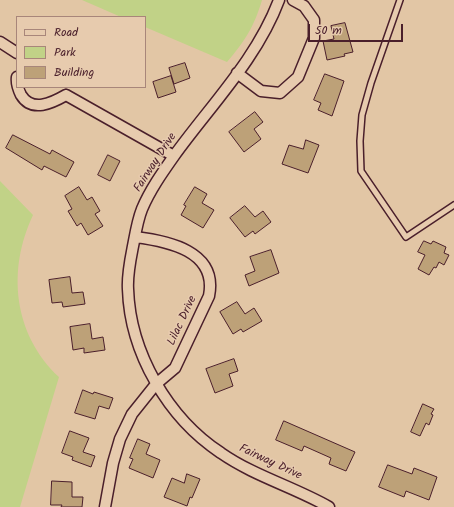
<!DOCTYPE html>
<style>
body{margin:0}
#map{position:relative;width:454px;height:507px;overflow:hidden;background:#e2c6a5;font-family:Kalam,sans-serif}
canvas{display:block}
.legend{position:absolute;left:16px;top:16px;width:130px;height:72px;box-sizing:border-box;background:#e7cbae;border:1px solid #a8867a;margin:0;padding:5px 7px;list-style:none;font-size:12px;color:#4a1f2b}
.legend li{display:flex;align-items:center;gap:8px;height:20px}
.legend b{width:20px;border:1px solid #a8867a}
.scale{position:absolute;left:308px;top:24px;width:95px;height:18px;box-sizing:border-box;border:2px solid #4a1f2b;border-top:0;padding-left:5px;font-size:12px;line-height:14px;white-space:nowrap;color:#4a1f2b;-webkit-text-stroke:3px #e7cbae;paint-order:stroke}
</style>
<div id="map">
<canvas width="454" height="507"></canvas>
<ul class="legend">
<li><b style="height:5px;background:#e7cbae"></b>Road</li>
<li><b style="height:11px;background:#c1d287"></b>Park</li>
<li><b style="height:11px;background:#bda178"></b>Building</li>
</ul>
<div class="scale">50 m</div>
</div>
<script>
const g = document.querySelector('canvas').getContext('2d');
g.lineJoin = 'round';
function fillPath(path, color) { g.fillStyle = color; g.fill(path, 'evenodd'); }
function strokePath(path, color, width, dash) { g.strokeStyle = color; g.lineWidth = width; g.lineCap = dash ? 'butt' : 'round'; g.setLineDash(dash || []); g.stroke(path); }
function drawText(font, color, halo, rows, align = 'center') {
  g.font = font + ' Kalam,sans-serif'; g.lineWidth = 3; g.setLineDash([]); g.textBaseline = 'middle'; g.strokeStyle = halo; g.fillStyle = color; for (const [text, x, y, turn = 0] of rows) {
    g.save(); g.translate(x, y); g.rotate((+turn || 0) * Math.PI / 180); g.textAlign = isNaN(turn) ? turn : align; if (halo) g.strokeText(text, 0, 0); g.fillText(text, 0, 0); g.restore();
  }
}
const green = new Path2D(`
 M 82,0 L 262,0 C 254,27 245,41 227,62 L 145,27 L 145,17 L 121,17 Z
 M 0,181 L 33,215 C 7,270 13,334 59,377 L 20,507 L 0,507 Z`);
const building = new Path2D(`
 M 345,23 L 353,52 L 344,54 L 345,56 L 327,60 L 323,41 L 334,39 L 331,26 Z
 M 185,63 L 190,78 L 174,84 L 169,68 Z
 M 325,74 L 344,81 L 332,116 L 318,110 L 321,103 L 314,100 Z
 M 171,76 L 176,92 L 158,98 L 153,82 Z
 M 255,112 L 263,122 L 254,129 L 261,139 L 244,152 L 229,132 Z
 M 13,135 L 50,154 L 52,150 L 74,162 L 66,177 L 44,166 L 42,170 L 6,148 Z
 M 306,140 L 319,145 L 308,173 L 282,164 L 289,145 L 303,149 Z
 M 108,155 L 120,161 L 110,181 L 98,175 Z
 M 79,187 L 87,200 L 92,197 L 100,211 L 95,214 L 103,226 L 88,235 L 81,223 L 77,226 L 68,211 L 72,209 L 65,196 Z
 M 195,187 L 207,194 L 202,203 L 214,210 L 203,228 L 181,215 L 186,206 L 184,205 Z
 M 245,206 L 255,217 L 263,211 L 271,222 L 255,234 L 253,231 L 245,237 L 230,218 Z
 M 424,241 L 431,244 L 433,241 L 446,247 L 444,253 L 449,255 L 444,265 L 439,262 L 436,268 L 434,267 L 429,275 L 418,269 L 425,255 L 418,252 Z
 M 271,250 L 279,273 L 249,286 L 245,275 L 255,271 L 250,257 Z
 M 70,277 L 72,293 L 83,292 L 85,304 L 63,307 L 62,302 L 52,303 L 49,280 Z
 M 237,302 L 245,314 L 254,308 L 262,321 L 243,332 L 241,329 L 233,334 L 220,312 Z
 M 90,324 L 92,339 L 103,337 L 105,350 L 84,353 L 84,348 L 73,350 L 70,327 Z
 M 234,359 L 238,371 L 229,374 L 233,386 L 215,393 L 206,369 Z
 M 83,390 L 93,394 L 94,392 L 113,398 L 109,409 L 99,406 L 95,419 L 75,413 Z
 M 423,404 L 434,409 L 431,414 L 433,415 L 429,425 L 426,423 L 420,436 L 411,432 Z
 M 284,421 L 355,452 L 346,471 L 329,464 L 331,458 L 304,446 L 302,451 L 276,440 Z
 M 70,431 L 89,438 L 83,452 L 95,456 L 91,467 L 72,460 L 73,457 L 62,453 Z
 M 138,439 L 150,444 L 146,454 L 160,460 L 153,478 L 129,468 L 133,459 L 130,458 Z
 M 388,465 L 412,474 L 414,468 L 437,477 L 429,500 L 406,491 L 404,497 L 379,487 Z
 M 187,474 L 200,479 L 192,498 L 190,497 L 187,506 L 164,497 L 172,478 L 184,483 Z
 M 52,481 L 72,482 L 72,497 L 83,497 L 82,507 L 61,507 L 62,505 L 51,505 Z`);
const service = new Path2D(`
 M 400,0 L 371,83 L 362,115 L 360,141 L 361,171 L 406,237 L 454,205`);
const minor = new Path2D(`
 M 279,0 C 257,59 210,106 174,156 C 162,173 150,190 142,209 C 138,219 136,230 134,241 C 131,257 127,273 128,289 C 130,353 168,418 221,453 C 254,476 294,487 329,507
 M 0,42 L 17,53
 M 237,73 L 261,91 L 280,93 L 298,77 L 314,38 L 314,20 L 304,6 L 293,0
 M 17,77 C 16,84 18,89 21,95 C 32,113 52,103 66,95
 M 66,95 L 174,156
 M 105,507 L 113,463 L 120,439 L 132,414 L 156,384 L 175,368 L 209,296 C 218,251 168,241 135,237`);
const streetNames = [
 ["Fairway Drive",156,163,-57],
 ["Lilac Drive",183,321,-65],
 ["Fairway Drive",270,463,25]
];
fillPath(green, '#c1d287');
fillPath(building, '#bda178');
strokePath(building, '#4a1f2b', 1);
strokePath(service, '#4a1f2b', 8);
strokePath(minor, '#4a1f2b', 13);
strokePath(service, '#e7cbae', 5);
strokePath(minor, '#e7cbae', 10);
drawText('12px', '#4a1f2b', '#e7cbae', streetNames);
</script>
